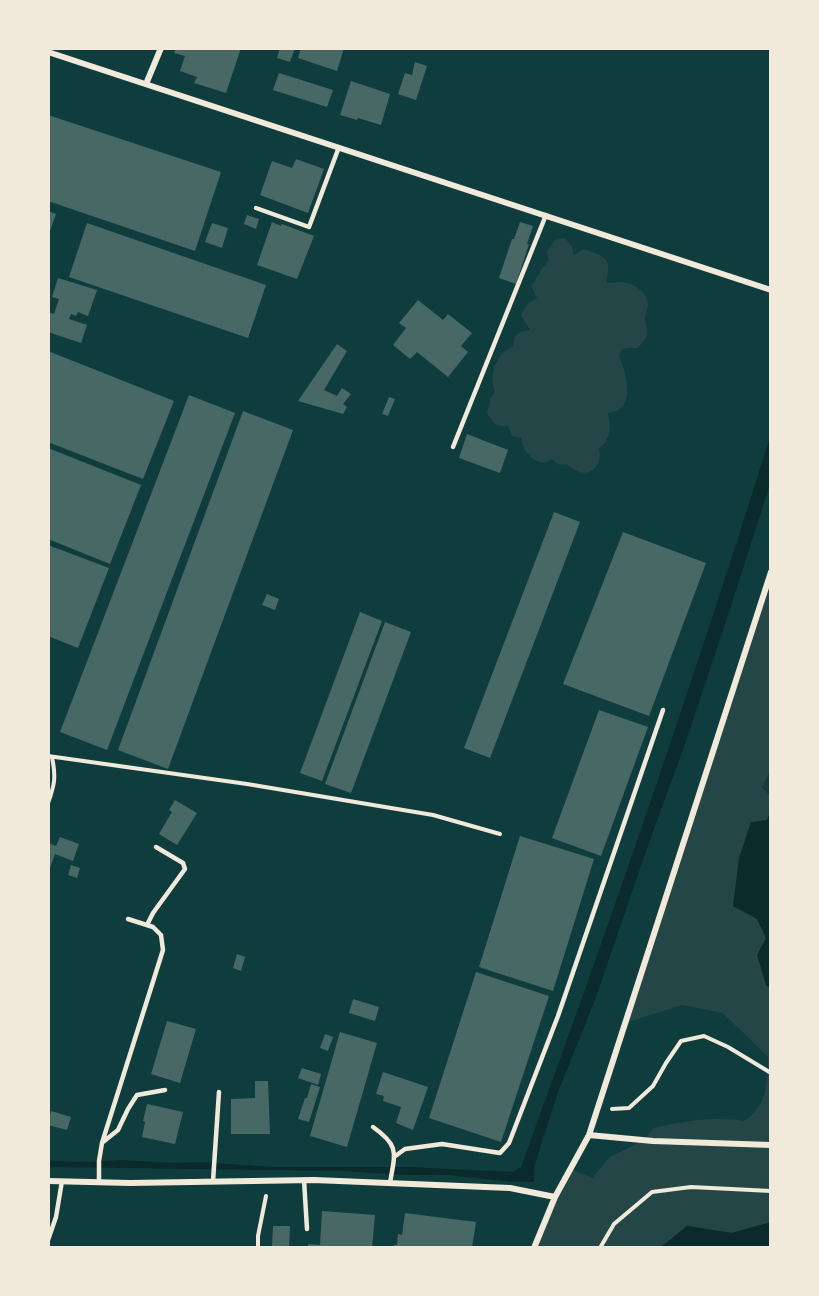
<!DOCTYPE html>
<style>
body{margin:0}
#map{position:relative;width:819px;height:1296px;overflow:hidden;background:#0f3d3e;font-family:"Fira Sans",sans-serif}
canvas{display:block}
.frame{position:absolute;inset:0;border:50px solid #f1e9da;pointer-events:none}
</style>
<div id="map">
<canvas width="819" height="1296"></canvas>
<div class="frame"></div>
</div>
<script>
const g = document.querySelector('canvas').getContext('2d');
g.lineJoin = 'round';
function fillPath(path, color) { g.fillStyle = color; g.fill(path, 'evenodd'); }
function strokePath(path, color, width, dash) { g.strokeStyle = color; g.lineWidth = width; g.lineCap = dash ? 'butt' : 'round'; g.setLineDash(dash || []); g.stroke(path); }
const green = new Path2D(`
 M 565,238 L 572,247 L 574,255 L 584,249 C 606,257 612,259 606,283 C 611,283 616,282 621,282 C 632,283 648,291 648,304 C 648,309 645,313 645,318 C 647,336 651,333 638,348 C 632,348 623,346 620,353 C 618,357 621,362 623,366 C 628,385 634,410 608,413 C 610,427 612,439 599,448 C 604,470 584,482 567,464 C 560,466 557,464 552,459 C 537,470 523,452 521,438 L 512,436 L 508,426 C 496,427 493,423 487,413 L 491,398 L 495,391 C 489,381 494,361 504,352 C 506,350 510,349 513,347 L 515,336 L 521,332 L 530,330 L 521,315 C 525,307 529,301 537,298 L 531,286 C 538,277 541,268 549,260 L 547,251 L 555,240 Z
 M 771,572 L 771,770 L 762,787 L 771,797 L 771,811 L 767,820 L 757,919 L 766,938 L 766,985 L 771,989 L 771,1222 L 732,1233 L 687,1226 L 660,1248 L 534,1248 L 570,1169 L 592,1178 L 610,1157 L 645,1140 L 653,1128 C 686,1121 710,1116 744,1121 C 768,1105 767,1084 768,1057 L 723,1013 L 682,1005 L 625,1023 Z`);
const water = new Path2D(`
 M 771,434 L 771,481 L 731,606 L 686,741 L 645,854 L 595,1000 L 558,1092 L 534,1167 L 534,1182 L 513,1182 L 448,1175 L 408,1175 L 342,1171 L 48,1167 L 48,1161 L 89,1162 L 120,1160 L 177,1163 L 201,1162 L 274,1167 L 409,1167 L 513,1172 L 521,1167 C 610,924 694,680 771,434 Z
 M 771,811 L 771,989 L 766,985 L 757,955 L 766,938 L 757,919 L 733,906 L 739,858 L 751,822 L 767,820 Z
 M 771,1222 L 771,1248 L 660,1248 L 687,1226 L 732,1233 Z`);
const building = new Path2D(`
 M 176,48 L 241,48 L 226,93 L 194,83 L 197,77 L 180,71 L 185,56 L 174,53 Z
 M 280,48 L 295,48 L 290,62 L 277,58 Z
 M 301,48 L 344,48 L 337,71 L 298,58 Z
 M 415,62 L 427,66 L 416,100 L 398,94 L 405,73 L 412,75 Z
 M 279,73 L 333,90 L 327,107 L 273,90 Z
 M 351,81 L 390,94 L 381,125 L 358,118 L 357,120 L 340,115 Z
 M 48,115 L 221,172 L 195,251 L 48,201 Z
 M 296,159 L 324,169 L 308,213 L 260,195 L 272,161 L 292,168 Z
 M 48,211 L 56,214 L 48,237 Z
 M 247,215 L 259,219 L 256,229 L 244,224 Z
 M 272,222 L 281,226 L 282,224 L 314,236 L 297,279 L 257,265 Z
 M 520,222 L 533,226 L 527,244 L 529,244 L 516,284 L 499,278 L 512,239 L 514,239 Z
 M 87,223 L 266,285 L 248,338 L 69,277 Z
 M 212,223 L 228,228 L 222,248 L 205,242 Z
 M 58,278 L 97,290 L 88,316 L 78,312 L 76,316 L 71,314 L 69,319 L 87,325 L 81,343 L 48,332 L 48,312 L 54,314 L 59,299 L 52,297 Z
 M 418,300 L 443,320 L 448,314 L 472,333 L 461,346 L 468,352 L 448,377 L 417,352 L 410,359 L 393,345 L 406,328 L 399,323 Z
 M 337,344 L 347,351 L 324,390 L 337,396 L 342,388 L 351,394 L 343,404 L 347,407 L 343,414 L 298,401 Z
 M 48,351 L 174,401 L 143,479 L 48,442 Z
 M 189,395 L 235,413 L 107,750 L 60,732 Z
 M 389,397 L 395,399 L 388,416 L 382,414 Z
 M 243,411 L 293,430 L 168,769 L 118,750 Z
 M 467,434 L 508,450 L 500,473 L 459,458 Z
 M 48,448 L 141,485 L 110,564 L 48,539 Z
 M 554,512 L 580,522 L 490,758 L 464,748 Z
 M 623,532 L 706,563 L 649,716 L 563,684 Z
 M 48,545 L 109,568 L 78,648 L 48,636 Z
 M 267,594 L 279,599 L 275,610 L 262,605 Z
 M 360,612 L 382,621 L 322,781 L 300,773 Z
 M 385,622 L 411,632 L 351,793 L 325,784 Z
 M 599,710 L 648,727 L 601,856 L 552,838 Z
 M 175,800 L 197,813 L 177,845 L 159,834 L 172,812 L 169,810 Z
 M 520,836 L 594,859 L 553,991 L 479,967 Z
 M 60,837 L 79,844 L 73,861 L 55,854 L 50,868 L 48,867 L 48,843 L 56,846 Z
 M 71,865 L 80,868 L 77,878 L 68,875 Z
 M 237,954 L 245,957 L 241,971 L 233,968 Z
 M 476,972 L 549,996 L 501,1142 L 429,1118 Z
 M 353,999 L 379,1007 L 375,1021 L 349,1013 Z
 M 167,1021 L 196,1029 L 180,1083 L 151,1074 Z
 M 340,1032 L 377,1043 L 347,1147 L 310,1136 Z
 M 325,1034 L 333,1037 L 328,1051 L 320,1048 Z
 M 302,1068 L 321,1074 L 318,1085 L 298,1078 Z
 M 383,1072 L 428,1087 L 413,1130 L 396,1123 L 401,1107 L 383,1101 L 384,1096 L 376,1094 Z
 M 255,1081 L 268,1081 L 270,1134 L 231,1134 L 231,1099 L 255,1098 Z
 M 311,1084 L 320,1087 L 309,1122 L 298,1119 L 305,1098 L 307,1098 Z
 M 147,1104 L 183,1112 L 175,1144 L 142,1137 L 145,1122 L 143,1121 Z
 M 51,1111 L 71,1117 L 67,1130 L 48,1125 Z
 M 322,1211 L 375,1215 L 372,1248 L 308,1248 L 308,1244 L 320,1245 Z
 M 405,1213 L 476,1222 L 472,1248 L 394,1248 L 394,1245 L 397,1245 L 398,1234 L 402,1235 Z
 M 273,1226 L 290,1226 L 289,1248 L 272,1248 Z`);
const path = new Path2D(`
 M 48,756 L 247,784 L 433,815 L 500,834
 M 48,803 C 55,784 56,777 52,757
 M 612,1109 L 629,1108 L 653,1086 L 666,1063 L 681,1041 L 704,1036 L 728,1047 L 771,1073
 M 258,1248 L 258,1236 L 266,1196
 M 600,1248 L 614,1224 L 652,1192 L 691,1187 L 771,1191`);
const service = new Path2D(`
 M 256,208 L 309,227 L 339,147
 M 453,447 L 546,215
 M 147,925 L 153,913 L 185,869 L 183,863 L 156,847
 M 373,1127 C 400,1146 395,1153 390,1183
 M 103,1142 L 118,1130 L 128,1109 L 137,1095 L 165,1090
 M 394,1157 L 405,1149 L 442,1144 L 500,1153 L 509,1143 L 558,1016 L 663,710
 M 304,1180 L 307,1229
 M 213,1181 L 219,1092
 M 99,1182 L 99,1161 L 102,1143 L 163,950 L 161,935 L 153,927 L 128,919
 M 48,1240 L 56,1217 L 62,1181`);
const minor = new Path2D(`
 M 48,52 L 771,290
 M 146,84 L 161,48
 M 589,1135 L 653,1141 L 771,1145
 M 48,1181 L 130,1183 L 314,1180 L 510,1188 L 555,1197
 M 534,1248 L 555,1197 L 589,1135 L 771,572`);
fillPath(green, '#244646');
fillPath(water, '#0a2a2b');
fillPath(building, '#486865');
strokePath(path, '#f1e9da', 4);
strokePath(service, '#f1e9da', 4.5);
strokePath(minor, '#f1e9da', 6);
</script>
